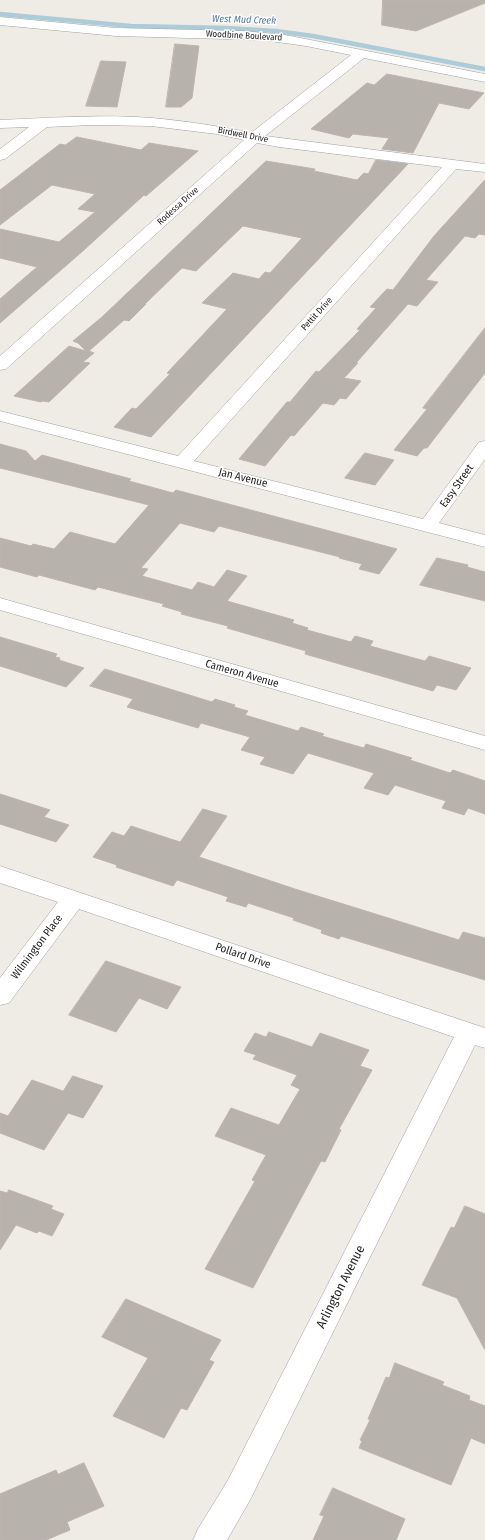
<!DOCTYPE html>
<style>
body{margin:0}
canvas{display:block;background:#efece6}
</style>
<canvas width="485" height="1540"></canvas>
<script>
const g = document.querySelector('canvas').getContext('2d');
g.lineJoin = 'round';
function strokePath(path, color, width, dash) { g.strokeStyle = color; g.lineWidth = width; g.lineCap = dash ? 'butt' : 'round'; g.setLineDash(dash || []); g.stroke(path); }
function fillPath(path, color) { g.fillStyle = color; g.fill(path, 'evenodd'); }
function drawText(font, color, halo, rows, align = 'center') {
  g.font = font + ' "Fira Sans Condensed",sans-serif'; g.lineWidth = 3; g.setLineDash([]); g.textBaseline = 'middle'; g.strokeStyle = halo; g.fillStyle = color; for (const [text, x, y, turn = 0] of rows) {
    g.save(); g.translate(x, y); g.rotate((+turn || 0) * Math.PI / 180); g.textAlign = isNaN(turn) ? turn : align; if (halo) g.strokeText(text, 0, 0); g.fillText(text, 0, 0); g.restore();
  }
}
const stream = new Path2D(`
 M 0,14 L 131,26 L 226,28 L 276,31 L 313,36 L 485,69`);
const building = new Path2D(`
 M 383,0 L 485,0 L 485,3 L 416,31 L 382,25 Z
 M 175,44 L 199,46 L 192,98 L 181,107 L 166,107 Z
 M 101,61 L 126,62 L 117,107 L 86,106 Z
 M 387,74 L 463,89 L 484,93 L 469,109 L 439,103 L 413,153 L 382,149 L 389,138 L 353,134 L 349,138 L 311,129 L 367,83 L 374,85 Z
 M 77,137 L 141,150 L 149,143 L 198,151 L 146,196 L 144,195 L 84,250 L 0,323 L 0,299 L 37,267 L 0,258 L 0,229 L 59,242 L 95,212 L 78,209 L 95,194 L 52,185 L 0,225 L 0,190 L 60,144 L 65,145 Z
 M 376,160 L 408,164 L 151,437 L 114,427 L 132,408 L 136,409 L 170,374 L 167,373 L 227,309 L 202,303 L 233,273 L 259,279 L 265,272 L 270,273 L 302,238 L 243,226 L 196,271 L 182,268 L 145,304 L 146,304 L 129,321 L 124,320 L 89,351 L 94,353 L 83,362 L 90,363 L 49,402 L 42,401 L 41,402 L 14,396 L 69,346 L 86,351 L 78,343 L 73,341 L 102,317 L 266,161 L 315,169 L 314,171 L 357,180 L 364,173 L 368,174 Z
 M 485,180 L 485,235 L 479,234 L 475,238 L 465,236 L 426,280 L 438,282 L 417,306 L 408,304 L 356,363 L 358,363 L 344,378 L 361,381 L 346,399 L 340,398 L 334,405 L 323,403 L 294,436 L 291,435 L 265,466 L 239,459 L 287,402 L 290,402 L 316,371 L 319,372 L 360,330 L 357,329 L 376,308 L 370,307 L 387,289 L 393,290 L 434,236 Z
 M 485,328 L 485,373 L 427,448 L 424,448 L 417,456 L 394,450 L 427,409 L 423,408 Z
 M 0,444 L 26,451 L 35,461 L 42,455 L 131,479 L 129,481 L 173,493 L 176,490 L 397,549 L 379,574 L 359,569 L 362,564 L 339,558 L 340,557 L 219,526 L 214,532 L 180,523 L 141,568 L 148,569 L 142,576 L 192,590 L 198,582 L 214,587 L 227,570 L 247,576 L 227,601 L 294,620 L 292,623 L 308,628 L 307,630 L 351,642 L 355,636 L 373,641 L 370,646 L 425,661 L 429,656 L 471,668 L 456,690 L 437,685 L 433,691 L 305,654 L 306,651 L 227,628 L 228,626 L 181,614 L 182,612 L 162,606 L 164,604 L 98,587 L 95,590 L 39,575 L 37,577 L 0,567 L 0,538 L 31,546 L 33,544 L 54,549 L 70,532 L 115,544 L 149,505 L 0,468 Z
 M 365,453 L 394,460 L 375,485 L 345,478 Z
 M 437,558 L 468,565 L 467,567 L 485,572 L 485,601 L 420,585 Z
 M 0,637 L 57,654 L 55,657 L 60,658 L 59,660 L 84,668 L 66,687 L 0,666 Z
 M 105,669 L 212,702 L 215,699 L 235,705 L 234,707 L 248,711 L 245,715 L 298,731 L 301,727 L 324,734 L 322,736 L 364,748 L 366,744 L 412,758 L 410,760 L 450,773 L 453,770 L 485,781 L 485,814 L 468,808 L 464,815 L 442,808 L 446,801 L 395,785 L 388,795 L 364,788 L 374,773 L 308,753 L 293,774 L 260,764 L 265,757 L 241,750 L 250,737 L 201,723 L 198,728 L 127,707 L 133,699 L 90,686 Z
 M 0,794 L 50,810 L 44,817 L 69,825 L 56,842 L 0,824 Z
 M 203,809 L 227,816 L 199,857 L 295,889 L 459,940 L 463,932 L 485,938 L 485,980 L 341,936 L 339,939 L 321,933 L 322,930 L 293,920 L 294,918 L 248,903 L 246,907 L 226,901 L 228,897 L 177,880 L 173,886 L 116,867 L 117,865 L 93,857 L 112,832 L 124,836 L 131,826 L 180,842 Z
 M 106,961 L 181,987 L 167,1009 L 139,998 L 116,1032 L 69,1015 Z
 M 269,1032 L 312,1047 L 320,1033 L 369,1050 L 360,1066 L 372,1070 L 339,1129 L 341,1130 L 325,1162 L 321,1161 L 253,1288 L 205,1269 L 255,1181 L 252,1180 L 266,1155 L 215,1136 L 231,1108 L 279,1125 L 300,1089 L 291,1085 L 297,1075 L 253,1059 L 256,1055 L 244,1051 L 255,1033 L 266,1037 Z
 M 73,1076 L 103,1086 L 83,1118 L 68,1113 L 44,1150 L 0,1133 L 0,1113 L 8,1116 L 32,1080 L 63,1091 Z
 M 9,1190 L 53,1206 L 51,1209 L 64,1214 L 52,1236 L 39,1231 L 37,1233 L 16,1225 L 0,1250 L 0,1191 L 7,1193 Z
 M 465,1206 L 485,1214 L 485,1350 L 457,1298 L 422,1285 L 451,1227 L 454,1228 Z
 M 126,1299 L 221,1340 L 209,1360 L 214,1362 L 187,1410 L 181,1408 L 164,1438 L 113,1416 L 148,1358 L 102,1337 Z
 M 395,1363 L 444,1382 L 442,1385 L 470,1396 L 469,1400 L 485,1406 L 485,1444 L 471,1438 L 451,1485 L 359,1448 L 362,1441 L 360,1440 L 370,1420 L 368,1419 L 386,1377 L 389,1378 Z
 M 84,1463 L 104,1506 L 67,1522 L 70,1530 L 46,1540 L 0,1540 L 0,1494 L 56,1470 L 58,1474 Z
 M 333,1488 L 405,1519 L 396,1540 L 313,1540 L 324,1516 L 320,1515 Z`);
const minor = new Path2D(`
 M 0,17 L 116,28 L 242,31 L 285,35 L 485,74 L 485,82 L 364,58 L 265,136 L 485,164 L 485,172 L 456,169 L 194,461 L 423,519 L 479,442 L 485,441 L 485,459 L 439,523 L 485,535 L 485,547 L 0,421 L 0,411 L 178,456 L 442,167 L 279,147 L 257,143 L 6,369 L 0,370 L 0,356 L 244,140 L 217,134 L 151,126 L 92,125 L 47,127 L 5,159 L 0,160 L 0,149 L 29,127 L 0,128 L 0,120 C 50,118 102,114 152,118 C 185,121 219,126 251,133 L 351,55 L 306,46 L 263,40 L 116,36 L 0,25 Z
 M 0,598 L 485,736 L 485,750 L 0,610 Z
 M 0,866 L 485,1028 L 485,1048 L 475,1045 L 250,1500 L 227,1540 L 193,1540 L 198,1529 L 228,1480 L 454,1037 L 79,909 L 9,1003 L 0,1005 L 0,978 L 58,902 L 0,883 Z`);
const farStreetnames = [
 ["Woodbine Boulevard",244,36,3],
 ["Birdwell Drive",243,135,11],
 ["Rodessa Drive",178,206,-42],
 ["Pettit Drive",317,314,-48]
];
const farWaternames = [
 ["West Mud Creek",244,20,2]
];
const streetNames = [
 ["Jan Avenue",243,478,14],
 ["Easy Street",457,486,-55],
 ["Cameron Avenue",242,674,16],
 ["Wilmington Place",37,947,-53],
 ["Pollard Drive",243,956,19]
];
const nearStreetnames = [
 ["Arlington Avenue",341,1287,-63]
];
strokePath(stream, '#abccd8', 4.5);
fillPath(building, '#b8b2ac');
strokePath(building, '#bfb4aa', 1);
strokePath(minor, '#a0a0a0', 1);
fillPath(minor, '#fff');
drawText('9px', '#1f1f1f', '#fff', farStreetnames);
drawText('italic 10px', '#5479a6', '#fff', farWaternames);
drawText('11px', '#1f1f1f', '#fff', streetNames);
drawText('13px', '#1f1f1f', '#fff', nearStreetnames);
</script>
